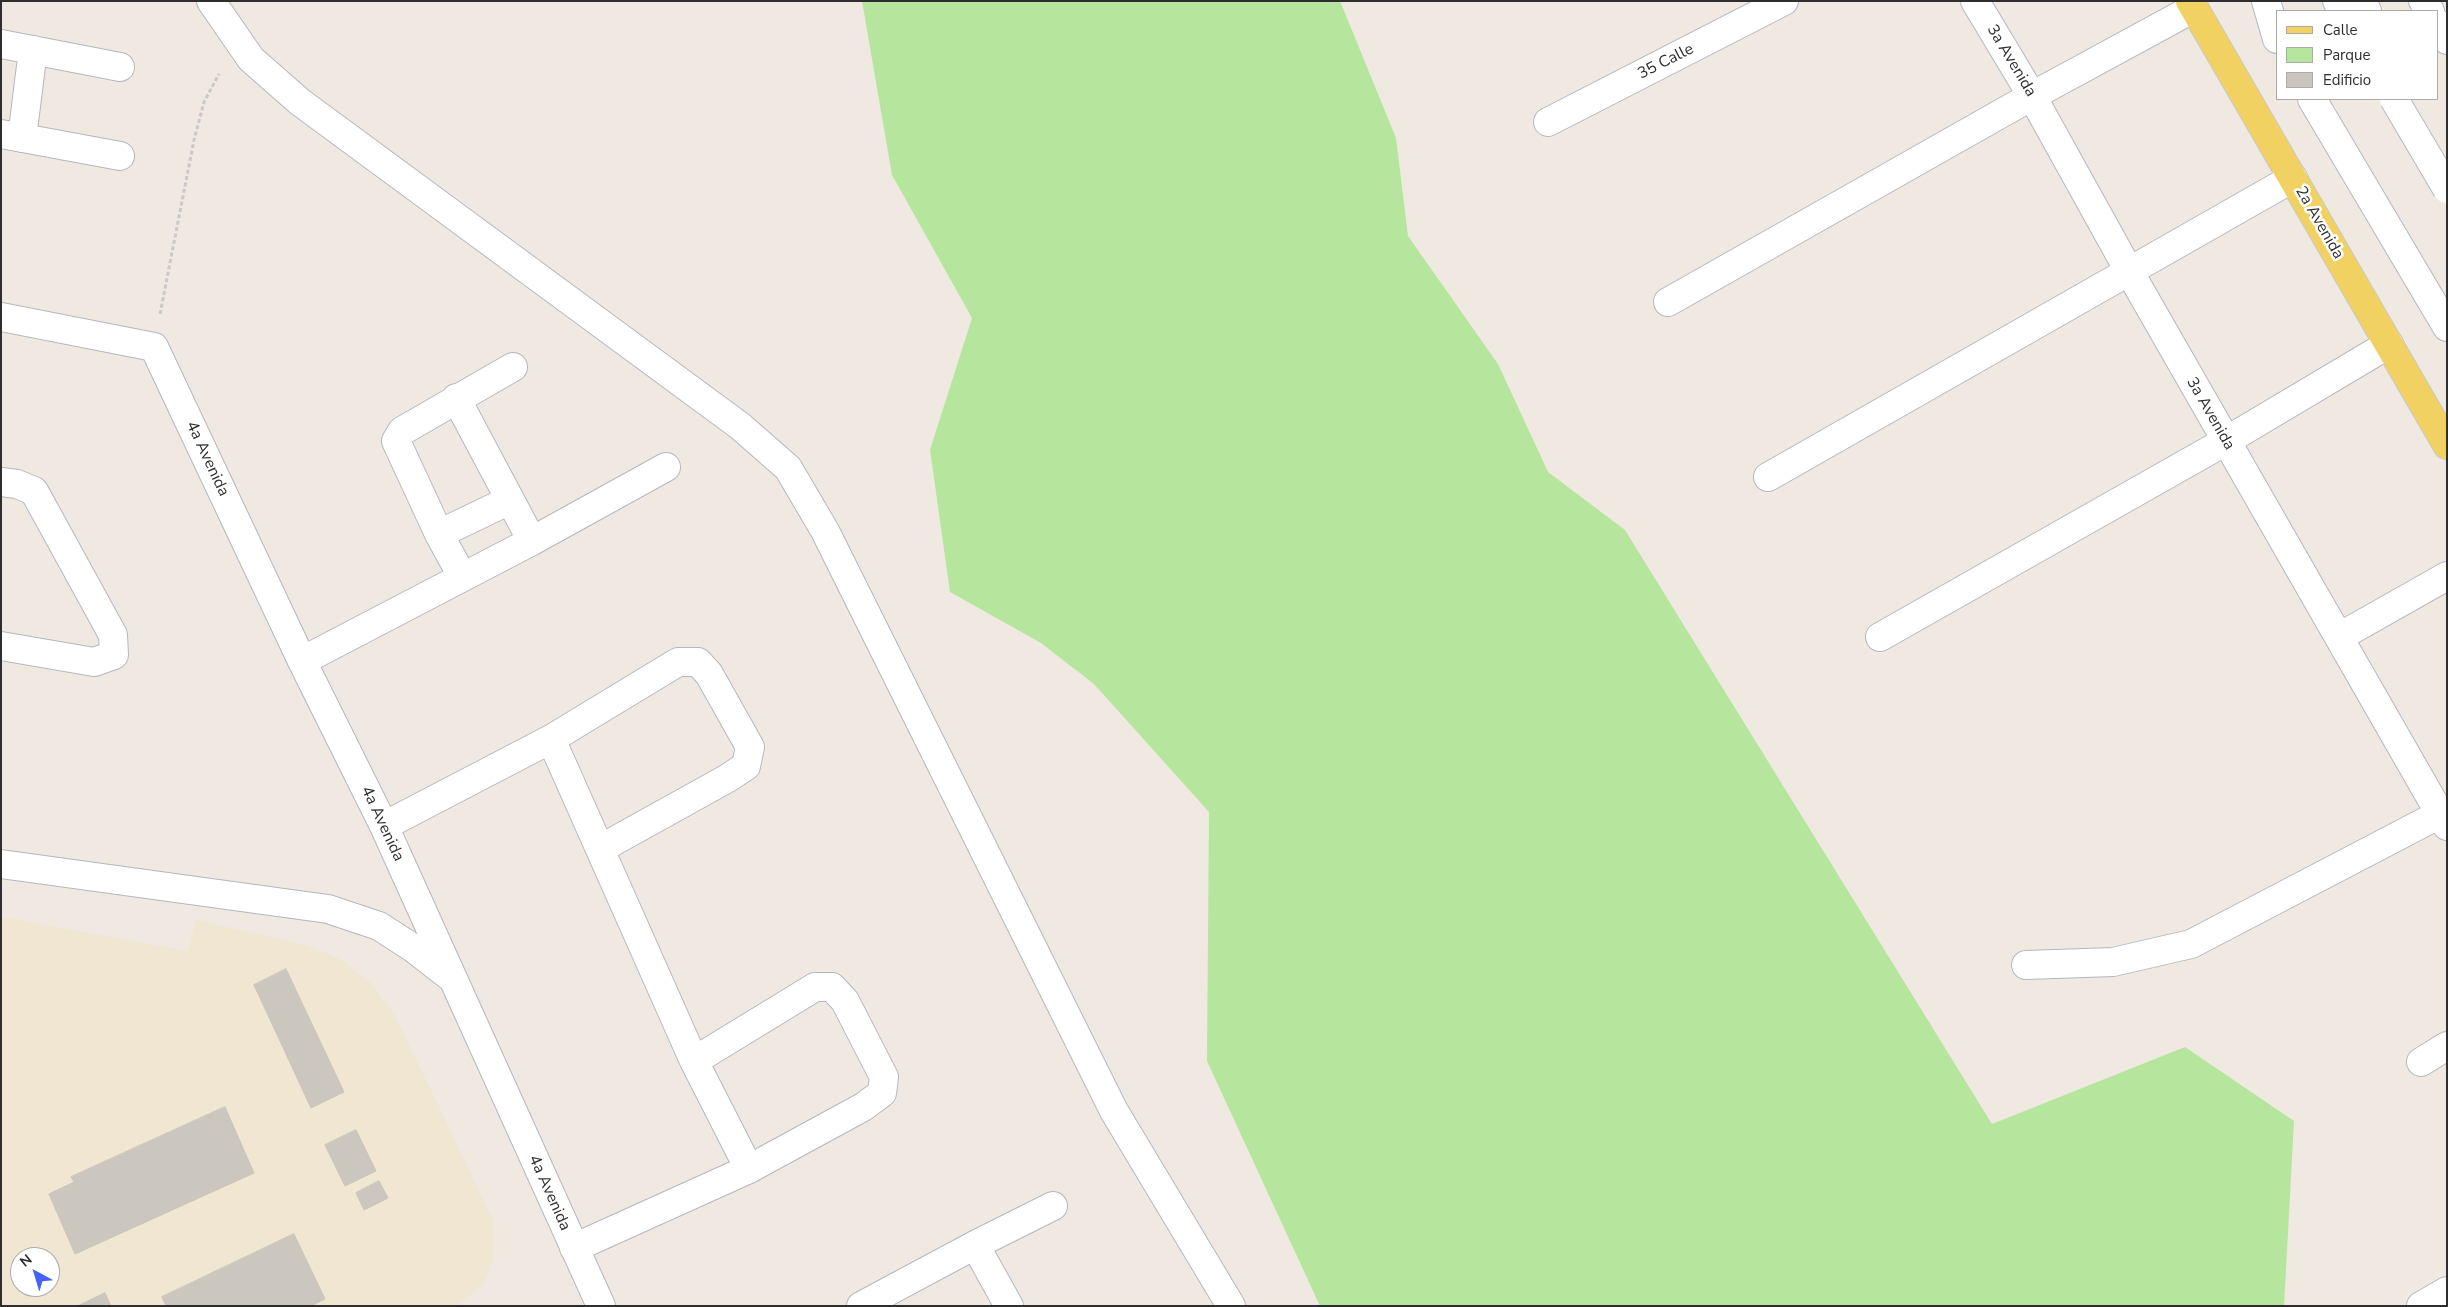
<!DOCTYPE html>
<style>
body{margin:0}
#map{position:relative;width:2448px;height:1307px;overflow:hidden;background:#efe9e1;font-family:"Nunito Sans",sans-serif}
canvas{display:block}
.frame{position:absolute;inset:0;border:2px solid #2e2e2e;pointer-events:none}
.legend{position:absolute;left:2276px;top:10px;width:162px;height:90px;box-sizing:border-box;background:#fff;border:1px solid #ababab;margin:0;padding:6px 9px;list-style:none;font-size:15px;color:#2e2e2e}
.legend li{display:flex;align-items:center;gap:10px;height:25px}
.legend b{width:25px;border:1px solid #ababab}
.north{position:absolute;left:10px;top:1247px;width:50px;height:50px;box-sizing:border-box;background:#fff;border:1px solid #ababab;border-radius:50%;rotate:321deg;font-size:14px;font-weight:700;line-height:20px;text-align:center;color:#2e2e2e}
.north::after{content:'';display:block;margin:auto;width:18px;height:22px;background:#4264fb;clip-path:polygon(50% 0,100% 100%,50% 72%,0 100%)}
</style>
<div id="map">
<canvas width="2448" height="1307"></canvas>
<div class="frame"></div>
<ul class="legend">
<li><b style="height:6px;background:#f2d163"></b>Calle</li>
<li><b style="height:14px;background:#b6e59e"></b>Parque</li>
<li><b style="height:14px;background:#cbc7bf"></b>Edificio</li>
</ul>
<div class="north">N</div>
</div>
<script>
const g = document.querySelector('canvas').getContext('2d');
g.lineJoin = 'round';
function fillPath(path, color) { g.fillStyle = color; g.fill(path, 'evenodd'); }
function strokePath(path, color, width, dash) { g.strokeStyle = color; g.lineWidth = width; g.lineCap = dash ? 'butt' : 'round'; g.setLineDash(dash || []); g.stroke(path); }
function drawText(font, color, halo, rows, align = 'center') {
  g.font = font + ' "Nunito Sans",sans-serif'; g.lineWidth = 5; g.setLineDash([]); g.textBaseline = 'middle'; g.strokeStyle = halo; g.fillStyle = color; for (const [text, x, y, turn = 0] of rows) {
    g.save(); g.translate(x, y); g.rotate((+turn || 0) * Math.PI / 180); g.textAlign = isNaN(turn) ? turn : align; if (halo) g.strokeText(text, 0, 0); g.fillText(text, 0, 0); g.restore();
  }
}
const education = new Path2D(`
 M 1,917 L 188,951 L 196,920 L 306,945 L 342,960 L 372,984 L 396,1017 L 494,1222 L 494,1258 L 482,1286 L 456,1306 L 1,1306 ZM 20,1257 L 50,1257 L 50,1287 L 20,1287 Z`);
const green = new Path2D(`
 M 862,1 L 1340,1 L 1396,138 L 1408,236 L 1498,364 L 1548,472 L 1625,530 L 1992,1124 L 2185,1047 L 2294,1121 L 2284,1306 L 1320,1306 L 1207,1061 L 1209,812 L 1094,684 L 1041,643 L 950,592 L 930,450 L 972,318 L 892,175 Z`);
const building = new Path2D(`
 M 286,969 L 344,1092 L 311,1108 L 254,985 Z
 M 225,1107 L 254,1173 L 75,1254 L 49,1194 L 74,1182 L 71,1177 Z
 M 356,1130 L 376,1171 L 345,1186 L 325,1145 Z
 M 379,1181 L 388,1198 L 364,1210 L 356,1193 Z
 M 294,1234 L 325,1299 L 311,1306 L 166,1306 L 162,1297 Z
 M 105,1293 L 111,1306 L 78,1306 Z`);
const path = new Path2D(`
 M 160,314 L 194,140 L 204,102 L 219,74`);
const minor = new Path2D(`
 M 211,1 L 251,59 L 300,102 L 740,426 L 788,468 L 825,531 L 1114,1111 L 1231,1306
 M 1975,1 L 2032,96 L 2129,271 L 2447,826
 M 2266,1 L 2277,39
 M 2337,1 L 2342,11
 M 2362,1 L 2367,11
 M 2423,1 L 2430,11
 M 2437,23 L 2447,40
 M 1,44 L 120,67
 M 2312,99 L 2447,327
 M 1548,122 L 1784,1
 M 1,134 L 120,156
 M 22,138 L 33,50
 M 1668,302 L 2032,96 L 2194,8
 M 1,317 L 154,347 L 302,661 L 384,826 L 601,1306
 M 456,398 L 532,541
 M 1768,477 L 2293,178
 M 1,482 L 17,484 L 34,491 L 113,635 L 114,655 L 94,662 L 1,646
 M 439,534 L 510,500
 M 462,576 L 439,534 L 396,441 L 402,431 L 513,367
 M 1880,637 L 2226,441 L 2389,344
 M 2339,637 L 2447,576
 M 302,661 L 532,541 L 666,467
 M 551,739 L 694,1061 L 749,1169
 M 384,826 L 551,739 L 678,662 L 698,662 L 709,674 L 750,747 L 746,766 L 728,778 L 600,849
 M 1,864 L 328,909 L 379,926 L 413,948 L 449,976
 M 2026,965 L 2113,962 L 2191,944 L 2440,814
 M 2421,1062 L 2447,1046
 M 975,1245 L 1009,1306
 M 574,1248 L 749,1169 L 863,1107 L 882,1093 L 884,1077 L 845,1001 L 832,987 L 815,987 L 694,1061
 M 861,1306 L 975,1245 L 1053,1206
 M 2421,1306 L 2447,1291`);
const major = new Path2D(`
 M 2190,1 L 2447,445`);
const minorBridge = new Path2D(`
 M 2394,99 L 2447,189`);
const streetNames = [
 ["3a Avenida",2011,61,59],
 ["35 Calle",1666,62,-27],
 ["2a Avenida",2319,223,60],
 ["3a Avenida",2210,414,60],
 ["4a Avenida",207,459,65],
 ["4a Avenida",382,824,65],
 ["4a Avenida",549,1193,66]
];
fillPath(education, '#f0e6d1');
fillPath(green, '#b6e59e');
fillPath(building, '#cbc7bf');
strokePath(building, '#cbc5ba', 1);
strokePath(minor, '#b4b7c1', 30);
strokePath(major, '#c9c9c9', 30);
strokePath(path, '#c9c9c9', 3, [4, 2.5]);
strokePath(minor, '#fff', 28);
strokePath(major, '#f2d163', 28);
strokePath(minorBridge, '#b4b7c1', 30, []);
strokePath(minorBridge, '#fff', 28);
drawText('16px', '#2e2e2e', '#fff', streetNames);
</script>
